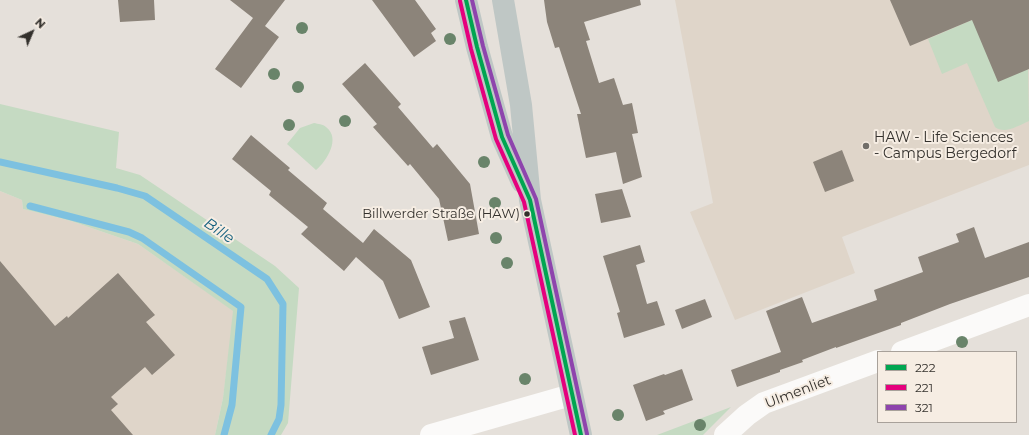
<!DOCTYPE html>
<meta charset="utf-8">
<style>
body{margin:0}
#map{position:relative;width:1029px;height:435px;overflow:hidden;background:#e5e0da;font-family:Montserrat,sans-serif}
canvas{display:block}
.legend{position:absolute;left:877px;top:351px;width:140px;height:72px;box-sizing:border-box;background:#f6ede3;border:1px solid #a8a19a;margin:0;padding:5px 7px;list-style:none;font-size:12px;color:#33302c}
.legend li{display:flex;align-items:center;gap:8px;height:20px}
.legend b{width:20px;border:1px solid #a8a19a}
.north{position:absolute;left:12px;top:12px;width:40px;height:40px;-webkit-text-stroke:3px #f6ede3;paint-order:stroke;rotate:44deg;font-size:11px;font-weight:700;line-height:16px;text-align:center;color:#33302c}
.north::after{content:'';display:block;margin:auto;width:14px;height:18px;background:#33302c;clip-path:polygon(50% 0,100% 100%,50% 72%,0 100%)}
</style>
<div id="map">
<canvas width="1029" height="435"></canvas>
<ul class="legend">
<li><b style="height:5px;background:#00a651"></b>222</li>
<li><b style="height:5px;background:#e5007d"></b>221</li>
<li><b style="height:5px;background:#8e44ad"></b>321</li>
</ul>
<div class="north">N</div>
</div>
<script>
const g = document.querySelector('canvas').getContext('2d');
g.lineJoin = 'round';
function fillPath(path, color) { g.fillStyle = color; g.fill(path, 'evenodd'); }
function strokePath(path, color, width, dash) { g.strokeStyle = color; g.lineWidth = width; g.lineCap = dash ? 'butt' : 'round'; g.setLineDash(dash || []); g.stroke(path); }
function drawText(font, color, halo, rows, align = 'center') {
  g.font = font + ' Montserrat,sans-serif'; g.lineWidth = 4; g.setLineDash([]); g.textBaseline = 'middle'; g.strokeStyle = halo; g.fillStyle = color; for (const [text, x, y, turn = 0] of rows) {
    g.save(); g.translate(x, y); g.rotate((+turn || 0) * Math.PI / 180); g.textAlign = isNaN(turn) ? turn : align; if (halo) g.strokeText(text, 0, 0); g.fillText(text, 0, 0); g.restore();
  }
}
const built = new Path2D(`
 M 675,0 L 1029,0 L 1029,165 L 842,237 L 855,273 L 735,320 L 690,212 L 713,203 Z
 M 0,191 L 22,200 L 23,209 L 71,221 L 138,244 L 234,311 L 223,398 L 215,435 L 0,435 Z`);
const green = new Path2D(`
 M 972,20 L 1028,69 L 1029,121 C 1019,125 1005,135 995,127 L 967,63 L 942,74 L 928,39 Z
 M 0,104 L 119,132 L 116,168 L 140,175 L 275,266 L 299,288 L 288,423 L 281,435 L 215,435 L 223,398 L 233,311 L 138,244 L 71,221 L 23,209 L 22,200 L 0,191 Z
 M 314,123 C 318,124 323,124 326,127 C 341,138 327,161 316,170 L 287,144 L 300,128 Z
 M 731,407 L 703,435 L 657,435 Z`);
const stream = new Path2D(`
 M 0,162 L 117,188 L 145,196 L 267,279 L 283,304 L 281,405 L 279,419 L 271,435
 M 30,206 L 129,232 L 142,238 L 241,307 L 232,405 L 224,435`);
const building = new Path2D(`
 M 118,0 L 154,0 L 155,20 L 120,22 Z
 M 230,0 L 285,0 L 265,26 L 279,37 L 241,88 L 215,69 L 253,18 Z
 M 372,0 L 415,0 L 436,29 L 431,33 L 436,41 L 414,57 Z
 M 544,0 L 640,0 L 641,5 L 584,22 L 590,40 L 586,41 L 599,83 L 614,78 L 623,105 L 632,103 L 638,133 L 632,134 L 642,177 L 623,184 L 616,152 L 586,158 L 577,114 L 581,114 L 559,47 L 555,48 L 547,22 Z
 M 890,0 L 1029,0 L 1029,69 L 998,82 L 972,20 L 910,46 Z
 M 365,63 L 401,104 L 398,107 L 433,148 L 437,144 L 470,184 L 479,234 L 448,241 L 439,199 L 410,164 L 408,166 L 373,127 L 377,124 L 342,84 Z
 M 251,135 L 290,168 L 288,170 L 327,203 L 323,209 L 363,243 L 374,229 L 411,260 L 430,307 L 399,319 L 383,281 L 356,257 L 344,271 L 301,234 L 308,227 L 269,195 L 271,191 L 232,159 Z
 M 842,150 L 854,181 L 825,192 L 813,162 Z
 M 622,189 L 631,217 L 601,223 L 595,194 Z
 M 974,227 L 985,258 L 1029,242 L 1029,277 L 950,304 L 901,323 L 901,325 L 836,348 L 836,347 L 802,360 L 803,362 L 780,370 L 780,372 L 737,387 L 731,370 L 781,352 L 766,311 L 802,297 L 812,323 L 877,300 L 874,290 L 923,272 L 918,257 L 959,242 L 956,234 Z
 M 640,245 L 645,262 L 636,265 L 647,304 L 657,301 L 665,325 L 624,338 L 617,313 L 620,312 L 603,256 Z
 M 0,261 L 55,326 L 67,316 L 68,318 L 118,273 L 155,315 L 146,322 L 175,355 L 152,375 L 145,367 L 111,397 L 118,404 L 111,410 L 133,435 L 0,435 Z
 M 705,299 L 712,317 L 682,329 L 675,310 Z
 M 465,317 L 479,360 L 431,375 L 422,347 L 454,338 L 449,321 Z
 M 682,369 L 693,400 L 663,411 L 665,414 L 646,421 L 633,385 L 664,374 L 665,375 Z`);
const minor = new Path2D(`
 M 902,352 L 1029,305
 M 431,435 L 571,395
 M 725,435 L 747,415 L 764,403 L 878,361`);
const major = new Path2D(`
 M 466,0 L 477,47 L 502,137 L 522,182
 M 503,0 L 521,105 L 530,200 L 581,435`);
const bus1 = new Path2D(`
 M 466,0 L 477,47 L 502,137 L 530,200 L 581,435`);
const bus2 = new Path2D(`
 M 460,1 L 471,49 L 496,139 L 524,202 L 575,435`);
const bus3 = new Path2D(`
 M 472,0 L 483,46 L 508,135 L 536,199 L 587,434`);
const trees = [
 [302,28],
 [450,39],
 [274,74],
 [298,87],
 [345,121],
 [289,125],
 [484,162],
 [495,203],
 [496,238],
 [507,263],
 [962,342],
 [525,379],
 [618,415],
 [700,425]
];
const markers = [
 [866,146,4,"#716e69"],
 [527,214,3.5,"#33302c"]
];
const busNames = [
 ["Billwerder Straße (HAW)",520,214]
];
const poiNames = [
 ["HAW - Life Sciences",874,138],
 ["- Campus Bergedorf",874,154]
];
const streetNames = [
 ["Ulmenliet",798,392,-21]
];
const waterNames = [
 ["Bille",219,231,34]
];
fillPath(built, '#dfd5c9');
fillPath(green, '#c5dac2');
strokePath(stream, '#7dc1e0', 7);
fillPath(building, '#8c847a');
strokePath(minor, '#fbfaf9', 22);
strokePath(major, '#bfc7c5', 22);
strokePath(bus1, '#00a651', 4);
strokePath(bus2, '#e5007d', 4);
strokePath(bus3, '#8e44ad', 4);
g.fillStyle = '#69846a';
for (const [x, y] of trees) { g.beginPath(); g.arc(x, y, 6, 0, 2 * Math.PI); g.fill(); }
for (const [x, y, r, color] of markers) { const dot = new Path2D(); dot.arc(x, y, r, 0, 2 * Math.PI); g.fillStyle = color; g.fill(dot); strokePath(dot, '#f6ede3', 1.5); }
drawText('13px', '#33302c', '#f6ede3', busNames, 'right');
drawText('14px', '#33302c', '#f6ede3', poiNames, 'left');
drawText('14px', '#33302c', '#f6ede3', streetNames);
drawText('italic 15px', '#0f5d7d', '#f6ede3', waterNames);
</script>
